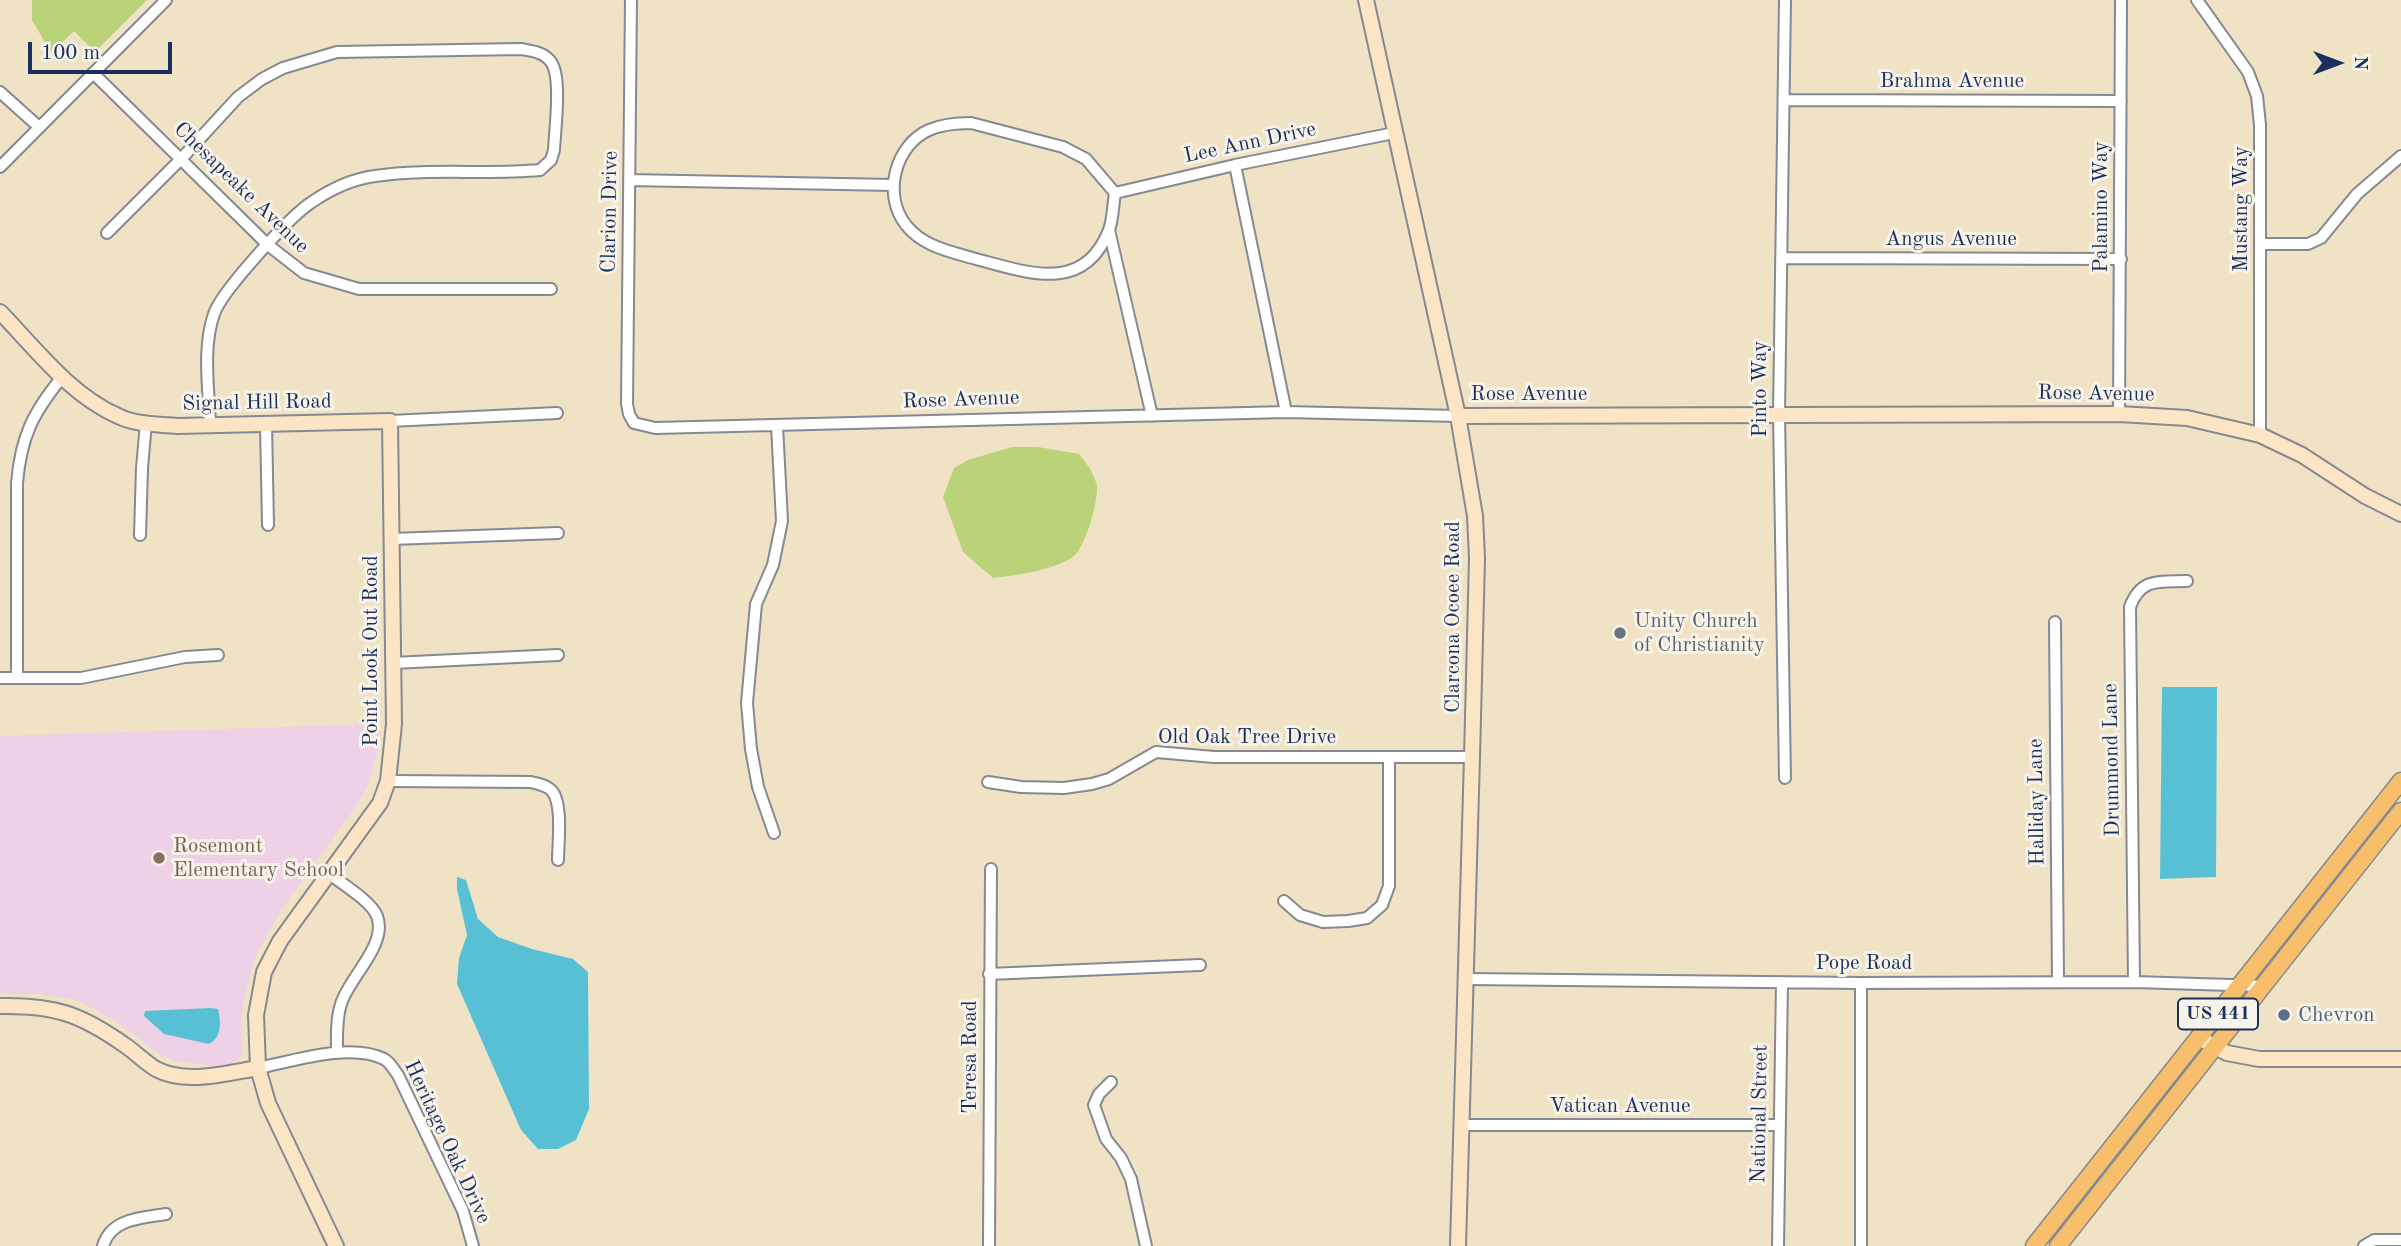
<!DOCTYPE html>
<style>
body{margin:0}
#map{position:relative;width:2401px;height:1246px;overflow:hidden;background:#f0e2c5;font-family:"Old Standard TT",serif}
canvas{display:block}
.north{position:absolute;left:2303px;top:28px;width:70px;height:70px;-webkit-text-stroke:5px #f7f3e8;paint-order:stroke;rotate:90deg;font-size:19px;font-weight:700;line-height:28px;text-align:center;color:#1b2f5e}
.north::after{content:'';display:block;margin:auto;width:24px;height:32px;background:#1b2f5e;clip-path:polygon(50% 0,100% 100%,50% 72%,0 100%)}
.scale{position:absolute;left:28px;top:42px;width:144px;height:32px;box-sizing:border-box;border:4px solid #1b2f5e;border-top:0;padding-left:9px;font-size:21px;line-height:24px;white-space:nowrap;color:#1b2f5e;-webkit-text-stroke:5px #f7f3e8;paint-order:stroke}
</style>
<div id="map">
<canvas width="2401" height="1246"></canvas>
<div class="north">N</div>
<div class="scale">100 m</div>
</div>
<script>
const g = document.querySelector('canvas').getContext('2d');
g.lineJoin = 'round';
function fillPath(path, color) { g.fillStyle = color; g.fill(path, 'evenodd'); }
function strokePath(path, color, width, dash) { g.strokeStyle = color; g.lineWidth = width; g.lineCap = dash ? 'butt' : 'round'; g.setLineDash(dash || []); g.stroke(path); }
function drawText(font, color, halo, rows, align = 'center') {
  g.font = font + ' "Old Standard TT",serif'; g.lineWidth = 6; g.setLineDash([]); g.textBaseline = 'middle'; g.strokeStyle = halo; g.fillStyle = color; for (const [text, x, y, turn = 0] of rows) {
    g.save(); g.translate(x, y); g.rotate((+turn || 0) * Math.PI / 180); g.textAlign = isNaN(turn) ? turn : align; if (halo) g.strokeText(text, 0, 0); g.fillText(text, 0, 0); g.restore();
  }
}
const built = new Path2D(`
 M 380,724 L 378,749 L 368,785 L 356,806 L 281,910 L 256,955 L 244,999 L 241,1021 L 242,1052 L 237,1061 L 229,1065 L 212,1066 L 175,1061 L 158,1053 L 120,1024 L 80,1001 L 39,994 L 0,994 L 0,736 Z`);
const green = new Path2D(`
 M 32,0 L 147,0 L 95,52 L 74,31 L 51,53 L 32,20 Z
 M 1012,447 L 1038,447 L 1079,454 C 1087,464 1095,474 1097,487 C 1098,502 1086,543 1076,554 C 1062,569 1013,576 993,578 L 963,552 L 943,497 L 954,468 L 968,460 Z`);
const water = new Path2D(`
 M 2162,687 L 2217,687 L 2216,877 L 2160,879 Z
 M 457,877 L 466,880 L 478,919 L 498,937 L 532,949 L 573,959 L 588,972 L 589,1109 L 576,1140 L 558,1149 L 538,1149 L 521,1130 L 457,984 L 459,958 L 467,935 L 457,889 Z
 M 211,1008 L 218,1009 C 221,1022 222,1037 209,1044 L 164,1034 L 144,1016 L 145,1011 Z`);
const street = new Path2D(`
 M 631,0 L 627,404 L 629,414 L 634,423 L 655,428 L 1286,412 L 1458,416
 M 1785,0 L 1779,414 L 1785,778
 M 2197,0 L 2248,72 L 2257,96 L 2260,125 L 2260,435
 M 93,73 L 268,245 L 304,273 L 359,289 L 551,289
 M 0,92 L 39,127
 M 1784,100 L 2121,101
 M 971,123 L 1063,147 L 1086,159 L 1115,193 C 1113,205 1113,219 1109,230 C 1084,295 1026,272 976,259 C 952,252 923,247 906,225 C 882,195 895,145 929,130 C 943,124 956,123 971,123 Z
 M 1235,165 L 1286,412
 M 0,167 L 166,0
 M 629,180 L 893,185
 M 1115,193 L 1235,165 L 1394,133
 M 1109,230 L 1152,416
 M 107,233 L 182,158 L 238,97 L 262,79 L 283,68 L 337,52 L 521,49 C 532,51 544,52 551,62 C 562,77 555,129 554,150 L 551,160 L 540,170 C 485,175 430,168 375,176 C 351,179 331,189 312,202 C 291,215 221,292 214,314 C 202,348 209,390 210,425
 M 2260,244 L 2308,244 L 2321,238 L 2357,194 L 2401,156
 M 1781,258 L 2121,259
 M 2119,414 L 2121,0
 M 390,421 L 557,413
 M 266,424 L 268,525
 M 140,535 L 142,468 L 146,423
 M 391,539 L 558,533
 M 2055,622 L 2058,982
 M 393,663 L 558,655
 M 0,678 L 81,678 L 185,657 L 218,655
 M 17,678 L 17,483 C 21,436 33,413 62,377
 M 388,781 L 531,782 C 538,784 547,785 552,791 C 563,804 558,844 558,860
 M 988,782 L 1021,787 L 1064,788 L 1092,784 L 1109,779 L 1156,752 L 1214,757 L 1472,757
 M 774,833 L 758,787 L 751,749 L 747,703 L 756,604 L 773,565 L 782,521 L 777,426
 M 328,873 C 341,883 371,901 377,916 C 388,945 349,977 341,1004 C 336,1019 337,1037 337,1053
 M 1284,901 L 1300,915 L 1323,922 L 1348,921 L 1367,918 L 1382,905 L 1389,886 L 1389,757
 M 989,974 L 1200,965
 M 1466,979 L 1861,983 L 2134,982 L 2263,986
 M 2134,982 L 2130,607 C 2141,577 2160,582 2187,581
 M 1861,983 L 1861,1246
 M 258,1068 C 293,1061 351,1042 384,1059 C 390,1062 394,1070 398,1075 L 463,1211 L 473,1246
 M 1111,1082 L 1099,1094 L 1094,1105 L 1106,1139 L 1121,1158 L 1131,1179 L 1146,1246
 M 1462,1125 L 1779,1125
 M 103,1246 C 111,1218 142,1218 166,1214
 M 989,1246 L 991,869
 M 1778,1246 L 1782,982
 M 2364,1246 L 2374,1240 L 2401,1240`);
const secondary = new Path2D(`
 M 1366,0 L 1458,416 L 1475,516 L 1477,558 L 1472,757 L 1458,1246
 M 0,312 C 36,349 70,395 118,416 C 136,425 158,424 177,426 L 390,421 L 394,724 L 388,781 L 380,803 L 280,941 L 264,972 L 256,1015 L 258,1068 L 268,1103 L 336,1246
 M 1458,416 L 2119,414 L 2187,418 L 2260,435 L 2302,455 L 2365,496 L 2401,514
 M 0,1006 C 55,1005 81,1014 126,1046 C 136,1053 146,1063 156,1069 C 186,1085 228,1073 258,1068
 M 2199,1038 L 2227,1053 L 2259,1059 L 2401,1059`);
const primary = new Path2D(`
 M 2034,1246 L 2401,781
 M 2058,1246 L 2401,811`);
const markers = [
 [1620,633,7,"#6b7280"],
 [159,858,7,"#8d6e63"],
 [2284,1015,7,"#5c6f8a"]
];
const shields = [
 [2218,1014,80]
];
const shieldNames = [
 ["US 441",2218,1014]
];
const streetNames = [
 ["Brahma Avenue",1952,81],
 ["Lee Ann Drive",1250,143,-12],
 ["Chesapeake Avenue",241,188,44],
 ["Palamino Way",2101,207,-90],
 ["Mustang Way",2241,209,-90],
 ["Clarion Drive",610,212,-89],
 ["Angus Avenue",1951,239],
 ["Pinto Way",1760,389,-90],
 ["Rose Avenue",1529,394],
 ["Rose Avenue",2096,394,1],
 ["Rose Avenue",961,400,-2],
 ["Signal Hill Road",257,403,-1],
 ["Clarcona Ocoee Road",1453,617,-90],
 ["Point Look Out Road",371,651,-90],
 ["Old Oak Tree Drive",1247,737],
 ["Drummond Lane",2112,760,-91],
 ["Halliday Lane",2037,802,-91],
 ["Pope Road",1864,963],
 ["Teresa Road",970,1057,-90],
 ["Vatican Avenue",1620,1106],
 ["National Street",1760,1114,-89],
 ["Heritage Oak Drive",447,1142,65]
];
const worshipNames = [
 ["Unity Church",1634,621],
 ["of Christianity",1634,645]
];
const educationNames = [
 ["Rosemont",173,846],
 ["Elementary School",173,870]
];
const serviceNames = [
 ["Chevron",2298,1015]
];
fillPath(built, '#eed0e7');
fillPath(green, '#bad379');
fillPath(water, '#58c0d5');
strokePath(street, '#868892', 14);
strokePath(secondary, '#868892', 18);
strokePath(primary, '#868892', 19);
strokePath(street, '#fff', 10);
strokePath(secondary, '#fce5c4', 14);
strokePath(primary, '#f7bf6c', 16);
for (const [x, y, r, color] of markers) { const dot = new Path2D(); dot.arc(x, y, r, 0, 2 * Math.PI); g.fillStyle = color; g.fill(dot); strokePath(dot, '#f7f3e8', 2.5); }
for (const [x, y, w] of shields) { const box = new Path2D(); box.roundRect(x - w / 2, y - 15.5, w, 31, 5); g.fillStyle = '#f7f3e8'; g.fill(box); strokePath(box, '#1b2f5e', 2); }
drawText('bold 19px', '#1b2f5e', null, shieldNames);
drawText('21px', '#1b2f5e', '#f7f3e8', streetNames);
drawText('21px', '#5b616d', '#f7f3e8', worshipNames, 'left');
drawText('21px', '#785e54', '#f7f3e8', educationNames, 'left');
drawText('21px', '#4e5e75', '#f7f3e8', serviceNames, 'left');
</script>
